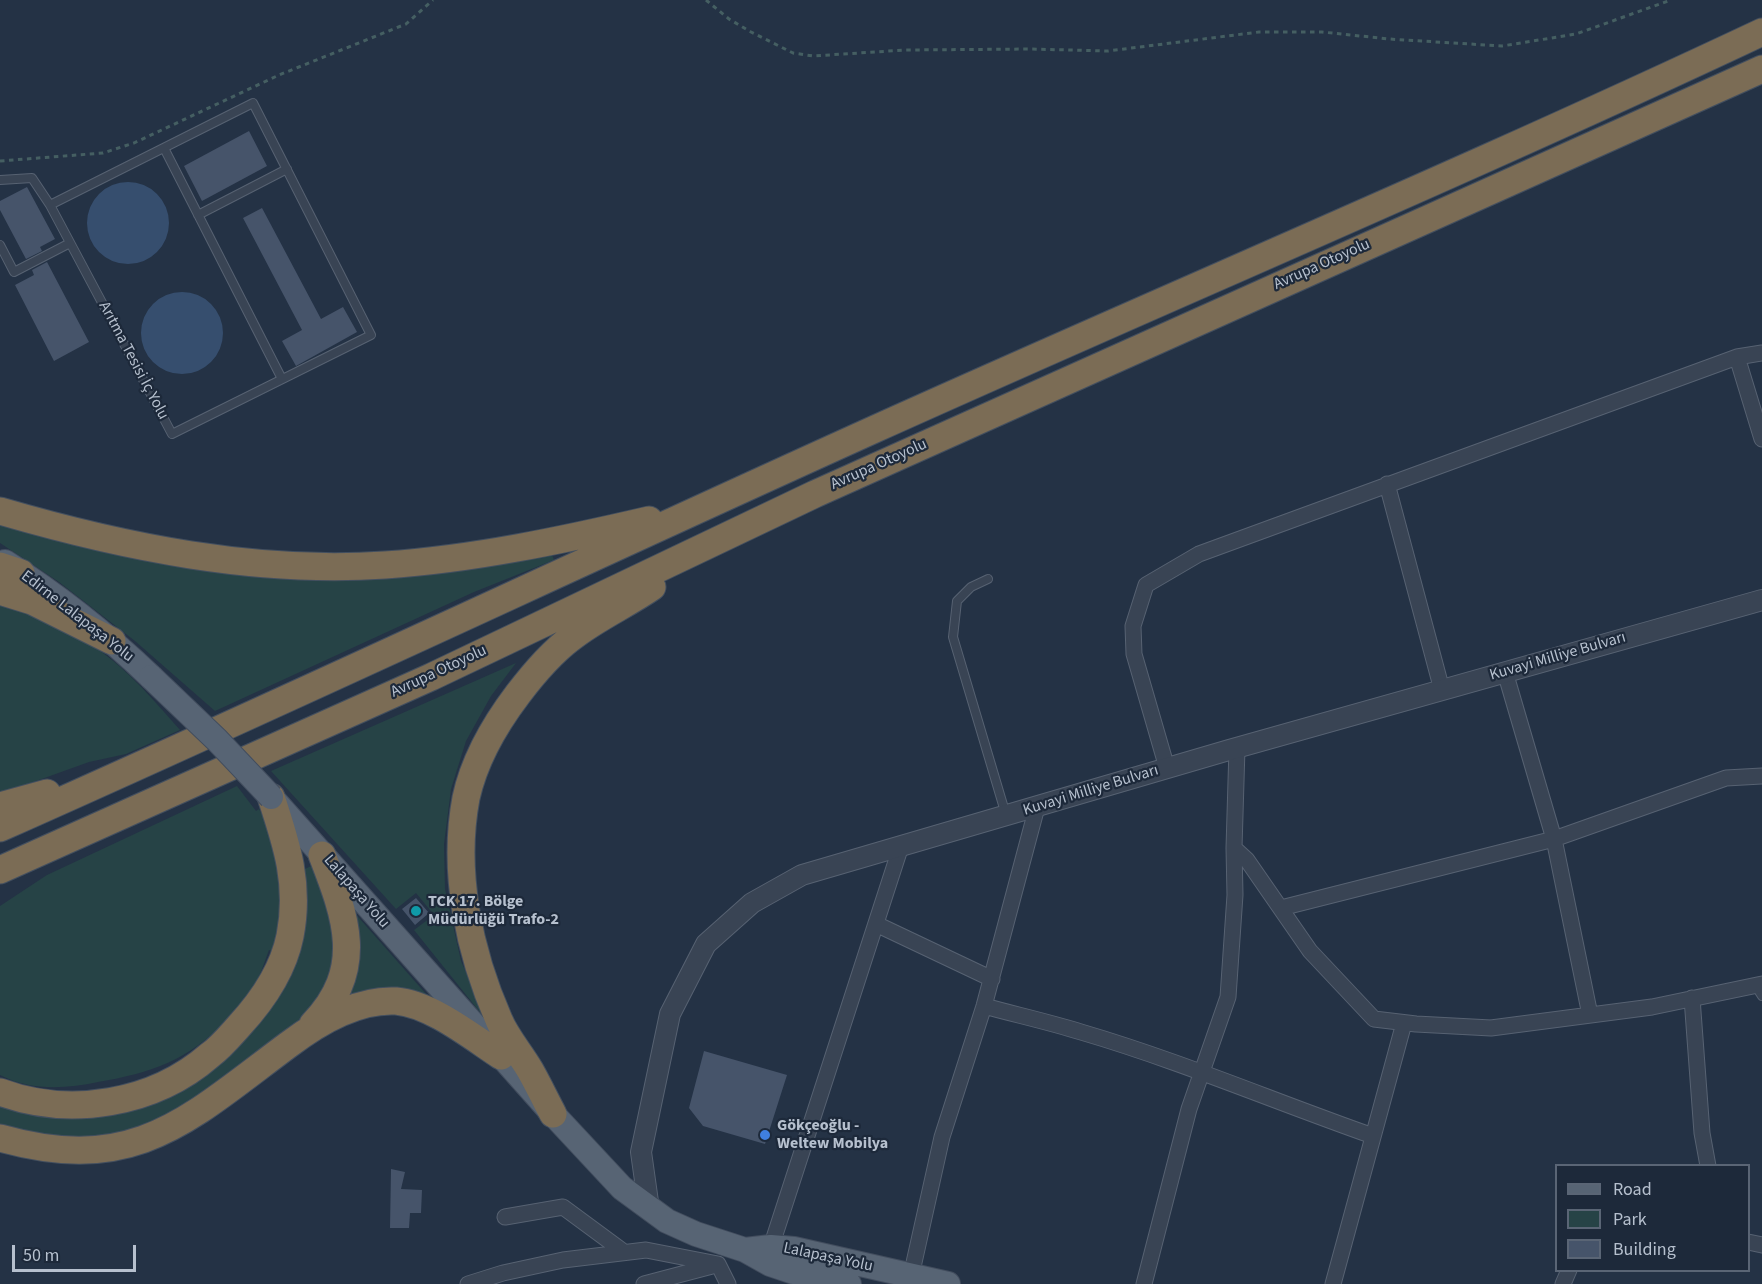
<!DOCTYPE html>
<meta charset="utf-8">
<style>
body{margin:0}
#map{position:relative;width:1762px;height:1284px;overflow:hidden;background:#243245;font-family:"Source Sans 3",sans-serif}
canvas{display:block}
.legend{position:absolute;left:1555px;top:1164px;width:195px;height:108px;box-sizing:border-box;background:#1d293a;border:2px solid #5a6575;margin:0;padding:8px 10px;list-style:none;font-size:18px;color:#b6c0ce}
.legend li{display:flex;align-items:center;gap:12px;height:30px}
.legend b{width:30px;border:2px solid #5a6575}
.scale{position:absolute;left:12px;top:1245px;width:124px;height:27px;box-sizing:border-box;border:3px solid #b6c0ce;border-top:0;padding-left:8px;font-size:18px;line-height:21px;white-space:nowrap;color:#b6c0ce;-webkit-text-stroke:4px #1d293a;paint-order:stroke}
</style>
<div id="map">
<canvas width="1762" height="1284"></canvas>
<ul class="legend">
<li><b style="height:8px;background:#576474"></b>Road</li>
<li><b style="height:16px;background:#264346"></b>Park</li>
<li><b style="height:16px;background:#46546a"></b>Building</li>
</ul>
<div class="scale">50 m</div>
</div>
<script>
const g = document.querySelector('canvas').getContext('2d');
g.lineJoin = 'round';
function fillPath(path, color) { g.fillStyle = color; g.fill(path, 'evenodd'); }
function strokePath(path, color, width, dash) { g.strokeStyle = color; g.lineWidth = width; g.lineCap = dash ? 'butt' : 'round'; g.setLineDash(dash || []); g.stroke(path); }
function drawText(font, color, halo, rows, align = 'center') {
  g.font = font + ' "Source Sans 3",sans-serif'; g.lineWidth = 4.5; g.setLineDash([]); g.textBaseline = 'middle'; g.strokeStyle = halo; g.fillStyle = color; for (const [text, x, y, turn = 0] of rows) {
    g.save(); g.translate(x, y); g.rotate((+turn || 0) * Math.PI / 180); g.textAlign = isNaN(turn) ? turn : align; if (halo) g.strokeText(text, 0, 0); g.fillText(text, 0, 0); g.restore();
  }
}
const green = new Path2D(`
 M 0,520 L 162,560 L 551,552 L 554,560 L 474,592 L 215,711 L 135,641 L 59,582 L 0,543 Z
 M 0,602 C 45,617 95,641 129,675 C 147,692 163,711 180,730 L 126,754 L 89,762 L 0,794 Z
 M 516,663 L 491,696 L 466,741 L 451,789 L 444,844 L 445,889 L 461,961 L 487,1021 L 414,930 L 434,915 L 416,893 L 396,909 L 271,771 Z
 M 237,786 L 256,811 L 259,809 L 274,838 L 283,894 L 274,952 L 269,950 C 265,960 262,971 257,980 C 250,995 238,1008 227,1020 C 189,1060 151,1073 98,1082 C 65,1089 31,1091 0,1075 L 0,906 L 47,875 Z
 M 311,866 L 322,880 L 329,898 L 336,964 L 313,1010 L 180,1113 L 107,1142 L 0,1129 L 0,1102 L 38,1114 L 68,1118 L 114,1115 L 152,1104 L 262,1019 L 284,989 L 300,952 L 301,871 Z
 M 352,910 L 434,1003 L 350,1001 L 345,993 Z`);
const water = new Path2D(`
 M87 223a41 41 0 1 1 82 0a41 41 0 1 1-82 0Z
 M141 333a41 41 0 1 1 82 0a41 41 0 1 1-82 0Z`);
const building = new Path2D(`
 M 249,131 L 267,166 L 202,201 L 184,166 Z
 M 27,187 L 55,239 L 40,247 L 42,251 L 26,259 L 0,210 L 0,201 Z
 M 262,208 L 321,319 L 343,307 L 357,332 L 296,366 L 282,341 L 302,330 L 243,218 Z
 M 47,262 L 89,342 L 54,361 L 15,285 L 34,275 L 32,270 Z
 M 416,898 L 429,913 L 415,925 L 402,909 Z
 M 704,1051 L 787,1075 L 765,1144 L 703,1126 L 689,1108 Z
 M 391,1169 L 405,1172 L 401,1189 L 422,1190 L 421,1213 L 410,1213 L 409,1228 L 390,1228 Z`);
const path = new Path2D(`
 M 706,0 L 729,19 L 751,32 L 793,53 L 813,56 L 905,50 L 1030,49 L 1108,51 L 1259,32 L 1322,32 L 1389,39 L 1502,46 L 1576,34 L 1671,0
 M 0,161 L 103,153 L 134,143 L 279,75 L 406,24 L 433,0`);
const service = new Path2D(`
 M 164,148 L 282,379
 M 0,180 L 32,178 L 50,205 L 172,434 L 371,335 L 253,103 L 50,205
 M 198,215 L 287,169
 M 0,245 L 14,272 L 70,243
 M 988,579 L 971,587 L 957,601 L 953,637 L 1006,815
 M 1755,985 L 1762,996`);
const minor = new Path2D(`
 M 1737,357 L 1762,439
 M 1387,484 L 1442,690
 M 1505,672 L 1554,839 L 1590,1015
 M 1237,748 L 1234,848 L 1247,860 L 1310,951 L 1374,1019 L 1416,1024 L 1491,1028 L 1652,1007 L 1762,984
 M 1167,768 L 1134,654 L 1133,626 L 1146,585 L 1199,554 L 1737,357 L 1762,353
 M 1281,908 L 1554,839 L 1726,778 L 1762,776
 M 876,924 L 992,979
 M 1692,998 L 1702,1133 L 1708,1166
 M 984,1006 C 1017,1015 1049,1022 1081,1032 C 1180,1061 1276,1102 1373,1136
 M 505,1217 L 563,1207 L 624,1252
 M 1748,1242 L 1762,1245
 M 771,1247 L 901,846
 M 911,1276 L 942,1137 L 984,1006 L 1037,807
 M 468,1284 L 503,1273 L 563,1260 L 646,1250 L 718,1264 L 728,1284
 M 644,1284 L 716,1265
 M 1144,1284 L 1189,1109 L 1228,997 L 1235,895 L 1234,848
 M 1333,1284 L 1404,1023
 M 1563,1284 L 1569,1270`);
const tertiary = new Path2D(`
 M 649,1209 L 641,1152 L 670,1014 L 706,944 L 752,903 L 802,875 L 1229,750 L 1762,600`);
const primary = new Path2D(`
 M 5,562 C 57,595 106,634 151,677
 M 271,797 L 553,1114 L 622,1188 L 667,1221 L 696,1234 L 745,1250 L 770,1264 L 794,1272 L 849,1284
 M 745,1250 L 771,1247 L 794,1249 L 948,1284`);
const motorway = new Path2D(`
 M 0,511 C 123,547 256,574 385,565 C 474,559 563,540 649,520
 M 0,566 L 21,573
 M 0,591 L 32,601 L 112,641
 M 0,806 L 47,793
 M 0,828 C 293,698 583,561 875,429 C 1170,296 1469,170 1762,32
 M 0,870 L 431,677 L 815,494 L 1762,69
 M 313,1024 C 366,969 346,917 322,855
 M 0,1092 C 70,1118 154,1104 210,1055 C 221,1047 230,1036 239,1026 C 263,1000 283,971 290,936 C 300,885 287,845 271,797
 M 553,1114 C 545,1099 538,1084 530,1070 C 520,1053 506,1037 499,1020 C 469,952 452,872 466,798 C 474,761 496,723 518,694 C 534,673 551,653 571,638 C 596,618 626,605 652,587
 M 0,1138 C 135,1176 187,1120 288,1045 C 318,1022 357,999 396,1001 C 431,1004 472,1037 501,1056`);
const primaryBridge = new Path2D(`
 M 151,677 L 217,740 L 271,797`);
const markers = [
 [416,911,6,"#0f9aa8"],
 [765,1135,6,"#3f7fe0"]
];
const streetNames = [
 ["Avrupa Otoyolu",1322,265,-24],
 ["Arıtma Tesisi İç Yolu",133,361,62],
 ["Avrupa Otoyolu",879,465,-24],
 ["Edirne Lalapaşa Yolu",77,617,38],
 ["Kuvayi Milliye Bulvarı",1558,657,-16],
 ["Avrupa Otoyolu",439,672,-25],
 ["Kuvayi Milliye Bulvarı",1091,791,-17],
 ["Lalapaşa Yolu",356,892,49],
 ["Lalapaşa Yolu",828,1258,12]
];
const poiNames = [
 ["TCK 17. Bölge",428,902],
 ["Müdürlüğü Trafo-2",428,920],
 ["Gökçeoğlu -",777,1126],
 ["Weltew Mobilya",777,1144]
];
fillPath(green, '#264346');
fillPath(water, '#364e6e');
fillPath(building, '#46546a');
strokePath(service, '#576272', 10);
strokePath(minor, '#576272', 17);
strokePath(tertiary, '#576272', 22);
strokePath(primary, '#424d5e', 26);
strokePath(motorway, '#434f5f', 29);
strokePath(path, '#455f62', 3, [4.5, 4.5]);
strokePath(service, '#394454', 8);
strokePath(minor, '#394454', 15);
strokePath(tertiary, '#394454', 20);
strokePath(primary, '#576474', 24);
strokePath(motorway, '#7b6c55', 27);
strokePath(primaryBridge, '#424d5e', 26, []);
strokePath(primaryBridge, '#576474', 24);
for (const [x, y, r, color] of markers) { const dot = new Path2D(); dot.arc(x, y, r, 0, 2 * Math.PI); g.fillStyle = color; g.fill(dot); strokePath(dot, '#1d293a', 2); }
drawText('16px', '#b6c0ce', '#1d293a', streetNames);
drawText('bold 16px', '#b6c0ce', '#1d293a', poiNames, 'left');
</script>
